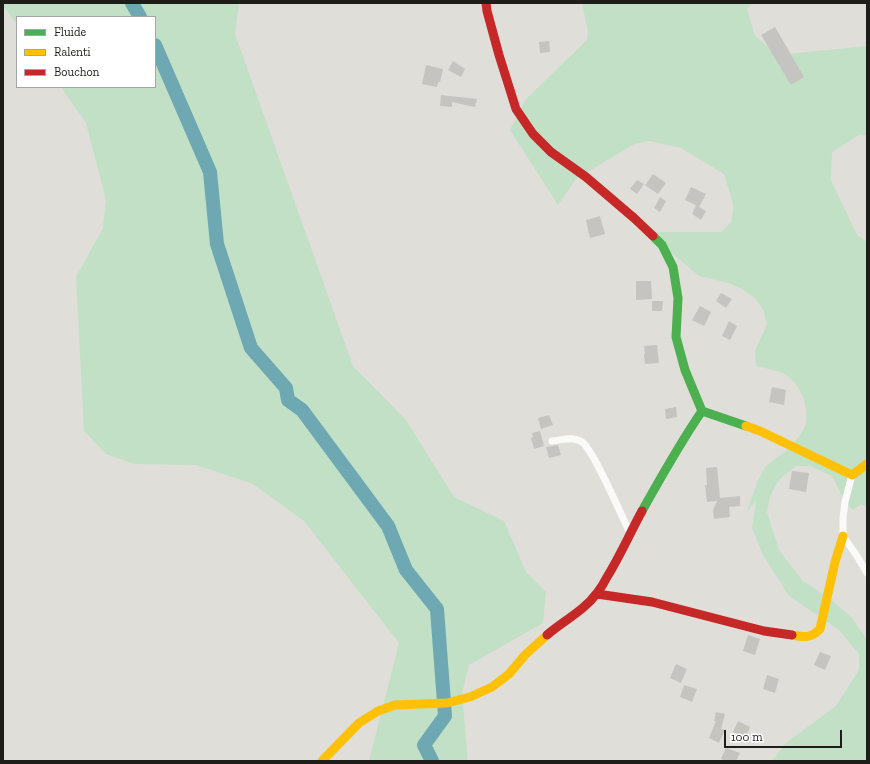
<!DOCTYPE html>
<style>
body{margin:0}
#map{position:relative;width:870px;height:764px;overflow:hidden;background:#dfded9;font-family:"Zilla Slab",serif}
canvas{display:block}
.frame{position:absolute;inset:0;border:4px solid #1e1d1a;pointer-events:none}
.legend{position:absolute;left:16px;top:16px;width:140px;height:72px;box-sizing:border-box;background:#fff;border:1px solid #a5a5a3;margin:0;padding:5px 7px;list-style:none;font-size:12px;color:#1e1d1a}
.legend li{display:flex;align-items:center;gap:8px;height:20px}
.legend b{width:20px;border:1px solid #a5a5a3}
.scale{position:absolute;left:724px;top:730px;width:118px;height:18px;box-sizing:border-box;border:2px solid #1e1d1a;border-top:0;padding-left:5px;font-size:12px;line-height:14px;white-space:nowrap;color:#1e1d1a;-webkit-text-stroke:3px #fff;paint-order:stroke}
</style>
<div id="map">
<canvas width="870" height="764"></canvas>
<div class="frame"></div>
<ul class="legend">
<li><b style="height:5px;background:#4caf50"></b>Fluide</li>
<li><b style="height:5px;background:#ffc107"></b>Ralenti</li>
<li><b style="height:5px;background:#c62828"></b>Bouchon</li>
</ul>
<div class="scale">100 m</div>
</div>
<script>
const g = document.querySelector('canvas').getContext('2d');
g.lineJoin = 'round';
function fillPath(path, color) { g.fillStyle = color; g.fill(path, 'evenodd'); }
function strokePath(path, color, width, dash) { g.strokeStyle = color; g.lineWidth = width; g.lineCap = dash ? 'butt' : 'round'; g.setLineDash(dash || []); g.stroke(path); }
const green = new Path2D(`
 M 3,3 L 239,3 L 235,34 L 353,366 L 406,420 L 454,497 L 504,521 L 526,572 L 546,592 L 543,623 L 469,665 L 462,693 L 467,751 L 467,761 L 369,761 L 399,643 L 304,521 L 253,484 L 196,465 L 135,464 L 106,454 L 84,431 L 76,277 L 103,228 L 106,200 L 86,123 L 61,87 L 155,87 L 155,17 L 17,17 L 17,25 L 3,5 Z
 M 582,3 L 753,3 L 747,9 L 755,36 L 778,55 L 867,46 L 867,135 L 859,135 L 832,152 L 831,180 L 857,235 L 867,242 L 867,507 L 861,504 L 853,510 L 845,502 L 832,476 L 810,466 L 796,466 L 783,476 L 777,483 L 770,497 L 767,512 L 779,550 L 802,580 L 834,602 L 852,618 L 867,640 L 867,761 L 772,761 L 786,743 L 836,706 L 859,670 L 859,654 L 839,630 L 789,596 L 763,555 L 752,528 L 756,500 L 747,512 C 752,498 756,482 764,469 C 768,462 783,455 789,448 C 795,442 805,430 806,423 C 809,405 800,382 783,373 C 776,370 764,368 756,366 L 755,351 L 767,324 L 763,309 L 755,298 L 742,289 L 729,283 L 699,276 L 662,245 L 658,232 L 721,232 L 731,222 L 734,207 L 724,174 L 681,148 L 650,141 L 634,144 L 576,179 L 558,205 L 510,130 L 526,99 L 587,40 L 588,32 Z`);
const river = new Path2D(`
 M 132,3 L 140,17
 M 155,45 L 210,172 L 217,244 L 251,348 L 286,388 L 288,400 L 302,410 L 388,526 L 406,570 L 437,609 L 445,716 L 424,745 L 432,761`);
const building = new Path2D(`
 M 775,27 L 804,77 L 791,85 L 761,35 Z
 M 549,41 L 550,52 L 540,53 L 539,42 Z
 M 453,61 L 465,69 L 461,77 L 448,70 Z
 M 426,65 L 443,69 L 440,82 L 438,82 L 437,87 L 422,84 Z
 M 441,95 L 477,99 L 475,107 L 452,102 L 452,107 L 440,106 Z
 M 653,174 L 666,183 L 658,194 L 645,185 Z
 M 637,180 L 644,184 L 637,194 L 630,189 Z
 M 691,187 L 706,194 L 699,207 L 706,211 L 701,220 L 692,214 L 696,205 L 685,200 Z
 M 660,197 L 666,201 L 660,212 L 654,208 Z
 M 600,216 L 605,234 L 590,238 L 586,220 Z
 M 636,281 L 651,281 L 652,299 L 636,300 Z
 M 721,293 L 732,299 L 726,308 L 716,301 Z
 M 652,301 L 663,301 L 662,311 L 652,311 Z
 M 700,306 L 711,312 L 704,326 L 692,320 Z
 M 729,321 L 737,326 L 730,340 L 722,336 Z
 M 657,345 L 659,363 L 645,364 L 644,354 L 645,354 L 644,346 Z
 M 772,387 L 786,390 L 784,405 L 769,402 Z
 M 676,407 L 677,417 L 666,419 L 665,409 Z
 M 549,415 L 553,425 L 541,429 L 538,418 Z
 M 540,431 L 544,446 L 534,449 L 531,438 L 533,437 L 532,433 Z
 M 558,445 L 561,455 L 549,458 L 546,447 Z
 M 717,467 L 720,498 L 740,496 L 740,506 L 729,507 L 730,517 L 714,519 L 713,510 L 717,501 L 707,502 L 705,485 L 707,485 L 706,468 Z
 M 792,471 L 809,473 L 806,492 L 789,489 Z
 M 748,635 L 760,639 L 755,655 L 743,651 Z
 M 820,652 L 831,656 L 825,670 L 814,665 Z
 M 676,664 L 687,669 L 681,683 L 670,678 Z
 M 767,675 L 779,679 L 775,693 L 763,689 Z
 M 684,685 L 697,689 L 692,702 L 680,697 Z
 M 716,712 L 725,714 L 721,729 L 725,730 L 719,743 L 709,738 L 716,721 L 714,721 Z
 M 738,721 L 750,727 L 746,738 L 733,732 Z
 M 726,748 L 740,753 L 736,761 L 726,761 L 721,759 Z`);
const street = new Path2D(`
 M 552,441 C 563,440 572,436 582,442 C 593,449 622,517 630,533
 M 852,475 L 845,502 L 843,518 L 843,536 L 857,556 L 867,573`);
const fast = new Path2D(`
 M 653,236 L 662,245 L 673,267 L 678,298 L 676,337 L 685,370 L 702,411
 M 642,511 C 661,477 680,443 702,411 L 746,426`);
const slow = new Path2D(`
 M 746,426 L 760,431 L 852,475 L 867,464
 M 792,635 C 804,637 810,639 820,629 L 835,562 L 843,536
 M 322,761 L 359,723 L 378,711 L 395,705 L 447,703 L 470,697 L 492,687 L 509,674 L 525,655 L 547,635`);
const jam = new Path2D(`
 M 486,3 L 487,11 L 499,55 L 516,109 L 533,134 L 551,152 L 586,177 L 634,218 L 653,236
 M 597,594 L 652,602 L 764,631 L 792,635
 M 547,635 C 563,621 584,611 597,593 C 601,588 604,583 607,577 C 620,556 630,533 642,511`);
fillPath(green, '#c2e0c5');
strokePath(river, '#6ea8b2', 14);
fillPath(building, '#c6c4c1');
strokePath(street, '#fafaf9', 7);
strokePath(fast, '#4caf50', 9);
strokePath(slow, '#ffc107', 9);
strokePath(jam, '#c62828', 9);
</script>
